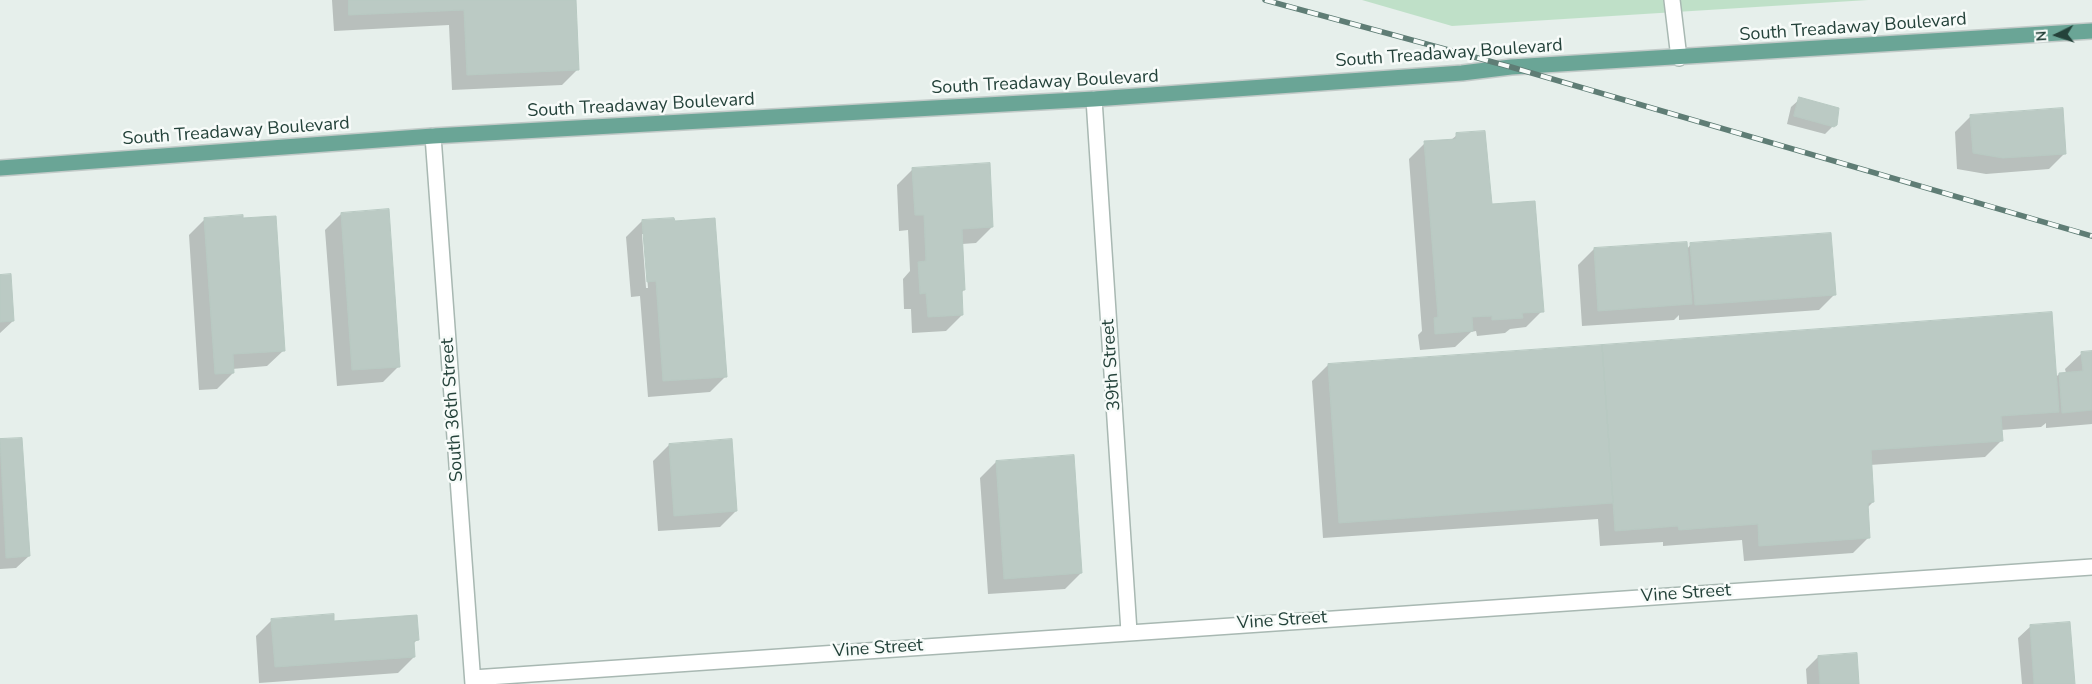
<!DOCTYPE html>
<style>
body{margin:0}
#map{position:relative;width:2092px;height:684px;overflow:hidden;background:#e6efeb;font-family:"Nunito Sans",sans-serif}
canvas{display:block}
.north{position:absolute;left:2032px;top:10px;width:50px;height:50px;-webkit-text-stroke:4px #f7fbf9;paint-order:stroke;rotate:266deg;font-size:14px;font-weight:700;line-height:20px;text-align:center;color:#24423a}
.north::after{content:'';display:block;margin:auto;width:18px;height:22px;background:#24423a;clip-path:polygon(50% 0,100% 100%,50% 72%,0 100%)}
</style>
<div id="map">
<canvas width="2092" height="684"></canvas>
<div class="north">N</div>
</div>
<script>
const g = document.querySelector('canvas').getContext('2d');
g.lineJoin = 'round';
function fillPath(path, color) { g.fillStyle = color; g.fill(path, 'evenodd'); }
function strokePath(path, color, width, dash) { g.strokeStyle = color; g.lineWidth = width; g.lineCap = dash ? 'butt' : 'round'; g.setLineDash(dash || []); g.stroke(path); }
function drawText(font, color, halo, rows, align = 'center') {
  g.font = font + ' "Nunito Sans",sans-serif'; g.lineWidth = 5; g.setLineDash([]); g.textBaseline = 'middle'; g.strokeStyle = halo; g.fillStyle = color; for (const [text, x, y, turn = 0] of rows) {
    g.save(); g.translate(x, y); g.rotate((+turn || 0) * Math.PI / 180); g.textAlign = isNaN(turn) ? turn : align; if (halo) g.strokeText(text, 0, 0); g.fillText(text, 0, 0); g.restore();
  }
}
const green = new Path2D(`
 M 1362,0 L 1868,0 L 1452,26 Z`);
const shadow = new Path2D(`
 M 332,0 L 575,0 L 578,69 L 562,85 L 452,90 L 449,25 L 334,31 Z
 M 1800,99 L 1835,124 L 1825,134 L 1787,124 L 1791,107 Z
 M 1971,116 L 2065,153 L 2049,169 L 1986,174 L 1957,169 L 1955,132 Z
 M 1457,135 L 1542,311 L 1526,327 L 1510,329 L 1505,333 L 1477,336 L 1476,331 L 1471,332 L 1455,347 L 1420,350 L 1418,335 L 1422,331 L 1409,159 L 1425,143 L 1451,140 Z
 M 913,169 L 992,227 L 976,243 L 962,244 L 964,290 L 961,293 L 962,315 L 946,331 L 912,333 L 911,309 L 904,309 L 903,279 L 910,271 L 908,230 L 899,231 L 897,185 Z
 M 341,214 L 399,366 L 383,382 L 337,386 L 325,230 Z
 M 205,219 L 284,350 L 267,366 L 232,369 L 233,373 L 217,389 L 199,390 L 189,235 Z
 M 642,221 L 726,376 L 710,392 L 648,397 L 640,296 L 631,297 L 626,237 ZM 642,234 L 644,234 L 648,288 L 646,288 Z
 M 1691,244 L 1835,294 L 1819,310 L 1679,320 L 1679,315 L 1674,320 L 1582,326 L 1578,265 L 1594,249 L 1687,249 Z
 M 0,276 L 13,321 L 0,333 Z
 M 2050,314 L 2055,378 L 2059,374 L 2066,373 L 2065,369 L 2082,353 L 2092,352 L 2092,424 L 2046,428 L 2046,423 L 2041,427 L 2001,430 L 2001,441 L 1985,457 L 1870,465 L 1873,502 L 1867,508 L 1869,537 L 1853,553 L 1744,561 L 1742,540 L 1663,546 L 1663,542 L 1600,546 L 1598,519 L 1323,538 L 1312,381 L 1328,365 Z
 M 21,439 L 29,556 L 16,568 L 0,569 L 0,440 Z
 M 669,445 L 736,511 L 720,527 L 658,531 L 653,461 Z
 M 996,462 L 1081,573 L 1065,589 L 988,594 L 980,478 Z
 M 272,620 L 333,623 L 417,640 L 413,644 L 414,657 L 398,673 L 259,683 L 256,636 Z
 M 2031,626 L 2074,684 L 2022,684 L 2018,638 Z
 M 1818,657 L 1858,684 L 1807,684 L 1806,669 Z`);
const building = new Path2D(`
 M 349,0 L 576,0 L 579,70 L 467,75 L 464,10 L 349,15 Z
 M 1799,97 L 1839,108 L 1837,125 L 1834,127 L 1794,116 Z
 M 2063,108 L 2066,154 L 2003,158 L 1973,153 L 1970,115 Z
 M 1485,131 L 1492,204 L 1535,201 L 1544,312 L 1522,313 L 1523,318 L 1492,320 L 1492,316 L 1472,317 L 1473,331 L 1435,334 L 1434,318 L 1438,317 L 1424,141 L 1456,139 L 1456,133 Z
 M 990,163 L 993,227 L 962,229 L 965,290 L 962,290 L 963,315 L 928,317 L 926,293 L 920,294 L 918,262 L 926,261 L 924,215 L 915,215 L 912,168 Z
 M 389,209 L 400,367 L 352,370 L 341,213 Z
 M 243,215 L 243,218 L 276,216 L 285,351 L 233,354 L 234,373 L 215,374 L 204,218 Z
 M 674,218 L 675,221 L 715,218 L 727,377 L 663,381 L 656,281 L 647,282 L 642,220 Z
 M 1831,233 L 1836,295 L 1695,305 L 1690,243 Z
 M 1687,242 L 1692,304 L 1598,311 L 1594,248 Z
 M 11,274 L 14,321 L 0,322 L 0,275 Z
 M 2052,312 L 2059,412 L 2001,416 L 2003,441 L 1871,450 L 1874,502 L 1868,503 L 1870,538 L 1759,546 L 1758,524 L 1679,530 L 1678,526 L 1615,531 L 1602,345 Z
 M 1602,345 L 1613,503 L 1339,523 L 1328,364 Z
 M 2092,351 L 2092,410 L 2062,413 L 2059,373 L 2083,371 L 2081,352 Z
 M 22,438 L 30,556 L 6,558 L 0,439 Z
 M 732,439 L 737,511 L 674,516 L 669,444 Z
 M 1074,455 L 1082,573 L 1004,579 L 996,461 Z
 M 334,614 L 334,621 L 417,615 L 419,640 L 414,641 L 415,657 L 275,667 L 271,619 Z
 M 2070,622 L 2075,684 L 2034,684 L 2030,625 Z
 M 1857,653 L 1859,684 L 1820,684 L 1818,656 Z`);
const minor = new Path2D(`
 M 1672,0 L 1679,58
 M 1094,99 L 1129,632
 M 433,136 L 473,684
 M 473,678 L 2092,567`);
const major = new Path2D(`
 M 0,168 L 433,136 L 1094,99 L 1462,73 L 1511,67 L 2092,31`);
const rail = new Path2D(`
 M 1265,0 L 1511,67 L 2092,236`);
const streetNames = [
 ["South Treadaway Boulevard",1853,28,-4],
 ["South Treadaway Boulevard",1449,54,-4],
 ["South Treadaway Boulevard",1045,83,-3],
 ["South Treadaway Boulevard",641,106,-3],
 ["South Treadaway Boulevard",236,132,-4],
 ["39th Street",1112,365,-94],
 ["South 36th Street",453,410,-94],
 ["Vine Street",1686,594,-4],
 ["Vine Street",1282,621,-4],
 ["Vine Street",878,649,-4]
];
fillPath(green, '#bfe0c8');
fillPath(shadow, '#0003');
fillPath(building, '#bbcac4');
strokePath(building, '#b8c9c2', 1);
strokePath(minor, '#a8b8b2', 18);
strokePath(major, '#c2cac8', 18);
strokePath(minor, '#fff', 15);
strokePath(major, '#6aa596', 15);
strokePath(rail, '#5f7d75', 5.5);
strokePath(rail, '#f7fbf9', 4, [11]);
drawText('18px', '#24423a', '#f7fbf9', streetNames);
</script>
